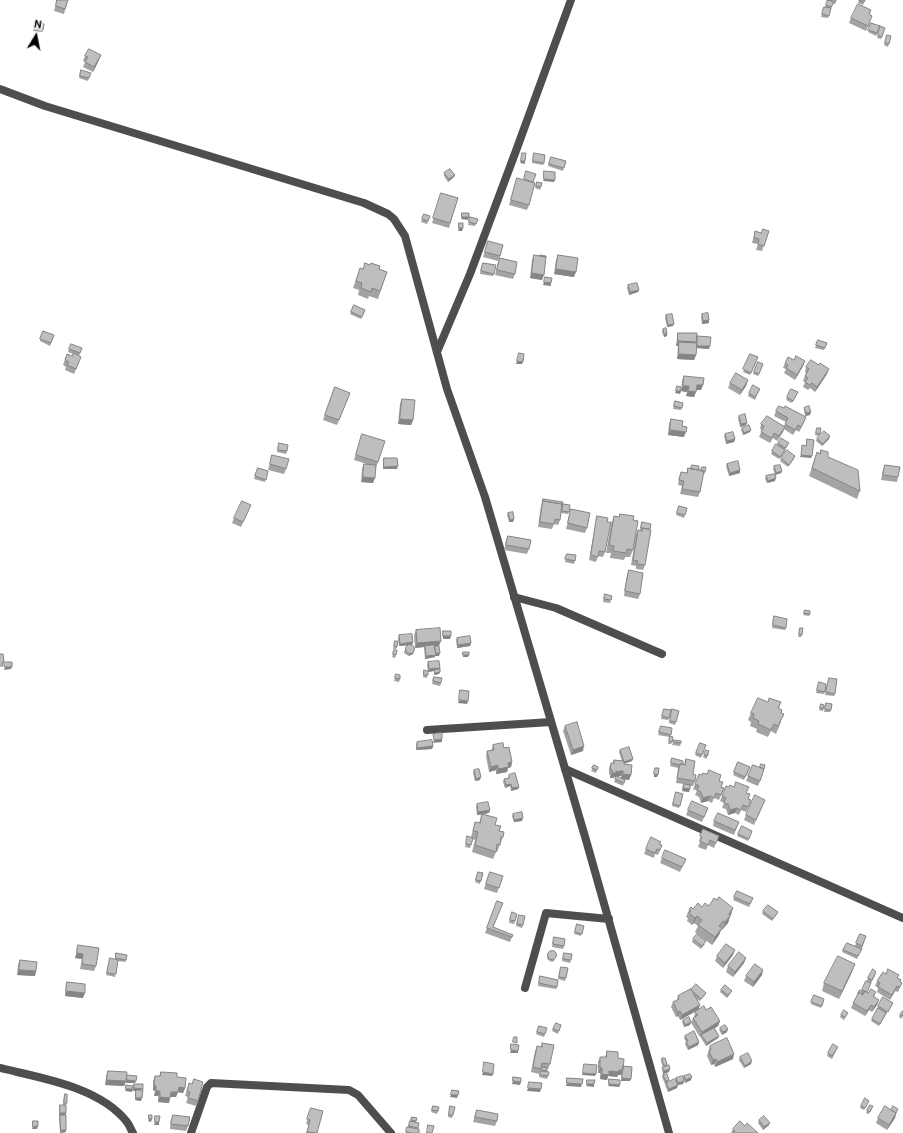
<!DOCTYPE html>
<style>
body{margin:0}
#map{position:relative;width:903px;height:1133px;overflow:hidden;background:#fff;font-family:Cabin,sans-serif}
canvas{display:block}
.north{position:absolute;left:16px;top:16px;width:40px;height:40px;-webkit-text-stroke:3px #fff;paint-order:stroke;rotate:10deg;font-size:11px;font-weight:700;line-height:16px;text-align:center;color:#000}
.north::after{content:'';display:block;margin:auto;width:14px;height:18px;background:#000;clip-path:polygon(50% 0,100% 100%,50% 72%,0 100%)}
</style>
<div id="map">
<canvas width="903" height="1133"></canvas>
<div class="north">N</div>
</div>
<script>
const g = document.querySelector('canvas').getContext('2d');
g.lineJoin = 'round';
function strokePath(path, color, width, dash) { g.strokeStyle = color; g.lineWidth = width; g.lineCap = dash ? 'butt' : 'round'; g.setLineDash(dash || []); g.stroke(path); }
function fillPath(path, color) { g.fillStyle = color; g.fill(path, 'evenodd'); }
const minor = new Path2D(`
 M 437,352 L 470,274 L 517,148 L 571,0
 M 514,597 L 556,608 L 662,654
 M 427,730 L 551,722
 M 565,769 L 903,918
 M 525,988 L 546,913 L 609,919
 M 191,1133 L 207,1087 L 211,1083 L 349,1090 L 358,1095 L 391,1133`);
const tertiary = new Path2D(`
 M 0,89 L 45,106 L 364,203 L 388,214 L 394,219 L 405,236 L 447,389 L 485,497 L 586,840 L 669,1133
 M 0,1068 C 41,1078 100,1087 127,1122 C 130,1126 131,1130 133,1133`);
const wall = new Path2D(`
 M 57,0 L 68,0 L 64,14 L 54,11 Z
 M 825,0 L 837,0 L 835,4 L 833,4 L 831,9 L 828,18 L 821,17 L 824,7 L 825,7 L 828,1 Z
 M 859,0 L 865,0 L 863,5 L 858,3 Z
 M 871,10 L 869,14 L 870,21 L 866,31 L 849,23 L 851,18 Z
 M 35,22 L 43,30 L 42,32 L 33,31 Z
 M 871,23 L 880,26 L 876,36 L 868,32 Z
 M 880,26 L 885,28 L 881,39 L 877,38 Z
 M 887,35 L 891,36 L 888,47 L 884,45 Z
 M 85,56 L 99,60 L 93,72 L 83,67 L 85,62 L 83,61 Z
 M 81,70 L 89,78 L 88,81 L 79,78 Z
 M 534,153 L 544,163 L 543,165 L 532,163 Z
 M 551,157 L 566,161 L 563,171 L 548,166 Z
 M 444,173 L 455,175 L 454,177 L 448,182 L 444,176 Z
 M 517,178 L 533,182 L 529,205 L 527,210 L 509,205 Z
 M 537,182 L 542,183 L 540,190 L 535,188 Z
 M 441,193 L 458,198 L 449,228 L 432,223 Z
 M 424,214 L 430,216 L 427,224 L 421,222 Z
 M 470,217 L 478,219 L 475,226 L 468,225 Z
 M 755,231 L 761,233 L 769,231 L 762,251 L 756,250 L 758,244 L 752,243 Z
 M 488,241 L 500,256 L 498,261 L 483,257 Z
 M 534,255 L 542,280 L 530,278 L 532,260 Z
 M 558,255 L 574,277 L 554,274 L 556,260 Z
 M 500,258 L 515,274 L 513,279 L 495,275 L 498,263 Z
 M 482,265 L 494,274 L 493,276 L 480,274 Z
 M 360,268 L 363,269 L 379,269 L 387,272 L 378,299 L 369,296 L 368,299 L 358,295 L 359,290 L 353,288 Z
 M 628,285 L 638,292 L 629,295 L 627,288 Z
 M 354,305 L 365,310 L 361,319 L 350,314 Z
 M 702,314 L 709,320 L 709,323 L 702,324 L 701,317 Z
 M 666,315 L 674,324 L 673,326 L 667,327 L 665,318 Z
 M 663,329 L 667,334 L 667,336 L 664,337 L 662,332 Z
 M 43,331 L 54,335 L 50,346 L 40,341 Z
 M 678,333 L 697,336 L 709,349 L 697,348 L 696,355 L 694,360 L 677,359 L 678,346 L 676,346 L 677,338 Z
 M 818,340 L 827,343 L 824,350 L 815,348 Z
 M 82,348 L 79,356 L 79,362 L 74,374 L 65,370 L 66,367 L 63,365 L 67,354 L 72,356 L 73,354 L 68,352 L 69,349 Z
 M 750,354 L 758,357 L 750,375 L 743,372 Z
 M 794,360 L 805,361 L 803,366 L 795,380 L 784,373 L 786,369 L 783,368 L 785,363 Z
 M 758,362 L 763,364 L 758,376 L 753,374 Z
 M 806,367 L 827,374 L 815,392 L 810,388 L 808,390 L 803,387 L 805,382 L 803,381 L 806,373 L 805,372 Z
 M 684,376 L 703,385 L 701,390 L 696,390 L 694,397 L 686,396 L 687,392 L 681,391 L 682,381 Z
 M 748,380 L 746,386 L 740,395 L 728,388 L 730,383 Z
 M 335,387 L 350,393 L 337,425 L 323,420 Z
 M 760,389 L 755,400 L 748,396 L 749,393 Z
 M 798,392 L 792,403 L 786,400 L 787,397 Z
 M 402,399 L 413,420 L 411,425 L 398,424 L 400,404 Z
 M 675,401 L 682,408 L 681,410 L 673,409 Z
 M 784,408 L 806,417 L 804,422 L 799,432 L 796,430 L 793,435 L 784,429 L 777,441 L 773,438 L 770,443 L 759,437 L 762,430 L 760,429 L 761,424 L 784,426 L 786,422 L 774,416 L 776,411 Z
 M 804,408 L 810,415 L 805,416 L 804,410 Z
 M 739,416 L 746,425 L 740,427 L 738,418 Z
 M 671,419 L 682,426 L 684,437 L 668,435 L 669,424 Z
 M 742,428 L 750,432 L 743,435 L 741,430 Z
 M 817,428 L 820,434 L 819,436 L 815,435 Z
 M 362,434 L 378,462 L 376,467 L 373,483 L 361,482 L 362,469 L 364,464 L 367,464 L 354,460 Z
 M 725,434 L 735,439 L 734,442 L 726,444 L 724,436 Z
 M 817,438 L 829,439 L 822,446 L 816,441 Z
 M 279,443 L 287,451 L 286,454 L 277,452 Z
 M 778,443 L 789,443 L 784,452 L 779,459 L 771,454 L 772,451 L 777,445 Z
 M 821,450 L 828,457 L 860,491 L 857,499 L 809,476 L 817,452 L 819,454 Z
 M 272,455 L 286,469 L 284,474 L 268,470 Z
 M 795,456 L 794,459 L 788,467 L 780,461 L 781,458 Z
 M 384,458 L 397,469 L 383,469 L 383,460 Z
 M 727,464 L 740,470 L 740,473 L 729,476 L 726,466 Z
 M 692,465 L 699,470 L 701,471 L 702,467 L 705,472 L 704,475 L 703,475 L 700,492 L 698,497 L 680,494 L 682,486 L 678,485 L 679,477 L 681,472 L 687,473 L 688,468 L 690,469 Z
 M 885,465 L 898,477 L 897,482 L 881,480 L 883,470 Z
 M 774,466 L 782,471 L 781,473 L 775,475 L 775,481 L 767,483 L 765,479 L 766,476 L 775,474 L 773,469 Z
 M 258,468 L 268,471 L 265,482 L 254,479 Z
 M 543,499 L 560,520 L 558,525 L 554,524 L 552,529 L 538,527 L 541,506 Z
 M 563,504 L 569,512 L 568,514 L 561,513 Z
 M 679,506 L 687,508 L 684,518 L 676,515 Z
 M 571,509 L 587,528 L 585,533 L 566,529 Z
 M 249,510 L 241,527 L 232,523 L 234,518 Z
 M 508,513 L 514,519 L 513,522 L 509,522 L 507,515 Z
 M 620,514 L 633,520 L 633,550 L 630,557 L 625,557 L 624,560 L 610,558 L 611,553 L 606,553 L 611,524 L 614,516 L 619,517 Z
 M 597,516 L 607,522 L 605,552 L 603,557 L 598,556 L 596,562 L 589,560 L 596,521 Z
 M 642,522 L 645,565 L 643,570 L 636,569 L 636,566 L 631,565 L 636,535 L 638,530 L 640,530 Z
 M 508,536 L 529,549 L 527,554 L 504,550 L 506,541 Z
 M 567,554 L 575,561 L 574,564 L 565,562 Z
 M 629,570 L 640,594 L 638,599 L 624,596 L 627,575 Z
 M 605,594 L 611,600 L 610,603 L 603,602 Z
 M 805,610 L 810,614 L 809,616 L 803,615 Z
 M 774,616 L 786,628 L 785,630 L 772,628 Z
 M 800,628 L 802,635 L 801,637 L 798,637 Z
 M 416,630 L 439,646 L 439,656 L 435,656 L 435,657 L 425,659 L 424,648 L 424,647 L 415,648 L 414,635 Z
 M 399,635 L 413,642 L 412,645 L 413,654 L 409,656 L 405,654 L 404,652 L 407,645 L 399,646 L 398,638 Z
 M 457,638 L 471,643 L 470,646 L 457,648 L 456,640 Z
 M 395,641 L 397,647 L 396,649 L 393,649 Z
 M 394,650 L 396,655 L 395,658 L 392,657 Z
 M 428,662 L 440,668 L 439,674 L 434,675 L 434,671 L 428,672 L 427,678 L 423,677 L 424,670 L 428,671 L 427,665 Z
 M 396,674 L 400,679 L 399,682 L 394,681 Z
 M 434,677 L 441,683 L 440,686 L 432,684 Z
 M 829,678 L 835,694 L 834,696 L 825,695 Z
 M 819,682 L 825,692 L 824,694 L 816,693 Z
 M 768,702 L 781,702 L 779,708 L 781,713 L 781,722 L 776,734 L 771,731 L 768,737 L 756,732 L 757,729 L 750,726 L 751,722 L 748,720 L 751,713 Z
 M 826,703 L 831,710 L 830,712 L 824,712 Z
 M 821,704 L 824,708 L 823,711 L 819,710 Z
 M 664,709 L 669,718 L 668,720 L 661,719 Z
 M 672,709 L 676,722 L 675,725 L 669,723 Z
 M 565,726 L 583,751 L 571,755 L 563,731 Z
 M 661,726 L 671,735 L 670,736 L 672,742 L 671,744 L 668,744 L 670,737 L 658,735 Z
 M 674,740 L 681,743 L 680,746 L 672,745 Z
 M 417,742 L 433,746 L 432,749 L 416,750 L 416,745 Z
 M 700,743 L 706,745 L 701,758 L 695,755 Z
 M 493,745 L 504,748 L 512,762 L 511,767 L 508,768 L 507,772 L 496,774 L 496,770 L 489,772 L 486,756 L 487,751 L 491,751 Z
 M 620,750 L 632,761 L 624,764 L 631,775 L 629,780 L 625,779 L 625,780 L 623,786 L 614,782 L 616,777 L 614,777 L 614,778 L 610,778 L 610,775 L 609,774 L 609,768 L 611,763 L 613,763 L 614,760 L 622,761 L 619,752 ZM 619,776 L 621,776 L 621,778 L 618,777 Z
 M 704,754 L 709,754 L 706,759 L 703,757 Z
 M 672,758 L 683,764 L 684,764 L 686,759 L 693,774 L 695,781 L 693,786 L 690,786 L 689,792 L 682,791 L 684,784 L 676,783 L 678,768 L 670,766 Z
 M 738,762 L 750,767 L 744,780 L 733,775 Z
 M 594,765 L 598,767 L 596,773 L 591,771 Z
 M 753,765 L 763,774 L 758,786 L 746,781 Z
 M 474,770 L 480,780 L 475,781 L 473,773 Z
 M 509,775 L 518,789 L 511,791 L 510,786 L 505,788 L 503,782 L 504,779 L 508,778 Z
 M 719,781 L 722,793 L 719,800 L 714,798 L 712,803 L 708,801 L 701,803 L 699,797 L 695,795 L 697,791 L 693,789 L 695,784 Z
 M 676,792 L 683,794 L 679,808 L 672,806 Z
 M 746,793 L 750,794 L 748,799 L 751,800 L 746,812 L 741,810 L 739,815 L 735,813 L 728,815 L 726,809 L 722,808 L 724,803 L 720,801 L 722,796 Z
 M 765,800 L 754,825 L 744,820 L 746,815 Z
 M 477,804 L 490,810 L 489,813 L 477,815 L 476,807 Z
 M 708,808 L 702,822 L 686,815 L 688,810 Z
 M 482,814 L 495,825 L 503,837 L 497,852 L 496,852 L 493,859 L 472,852 L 475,840 L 473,839 L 470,848 L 465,847 L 467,839 L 471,837 L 475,822 L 479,823 Z
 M 513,814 L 522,821 L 514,822 L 512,816 Z
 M 714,821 L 739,822 L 734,835 L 713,826 Z
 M 742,826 L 752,831 L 748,841 L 737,836 Z
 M 703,829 L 719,836 L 714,848 L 708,845 L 706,850 L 698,847 L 700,842 L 699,841 Z
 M 660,844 L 660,850 L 658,855 L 655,854 L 654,858 L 644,854 L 646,849 Z
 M 662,858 L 686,859 L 680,872 L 660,863 Z
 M 478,872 L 483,873 L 480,884 L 475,882 Z
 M 490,872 L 503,876 L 497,893 L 484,889 Z
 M 737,891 L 753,898 L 749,907 L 733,900 Z
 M 717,900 L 733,908 L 728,923 L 722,930 L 721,929 L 719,935 L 712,945 L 695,932 L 698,926 L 694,923 L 692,925 L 687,921 L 688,918 L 686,917 L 689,910 L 709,906 Z
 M 497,901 L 493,927 L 513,935 L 510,942 L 485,933 Z
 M 763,911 L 778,912 L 777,914 L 772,921 L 762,914 Z
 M 511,915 L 515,921 L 514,924 L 509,923 Z
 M 518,917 L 523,925 L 522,928 L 516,926 Z
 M 577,924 L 584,926 L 581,936 L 574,934 Z
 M 860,934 L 866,936 L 862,949 L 855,946 Z
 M 554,937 L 564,946 L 563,949 L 552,947 Z
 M 693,939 L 705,944 L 701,949 L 692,942 Z
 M 847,943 L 862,949 L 857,959 L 842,952 Z
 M 78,945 L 96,966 L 94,971 L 80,969 L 82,959 L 75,958 L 77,950 Z
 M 116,953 L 126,960 L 125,962 L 118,961 L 115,977 L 106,975 L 110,958 L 115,959 Z
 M 548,953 L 557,954 L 554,961 L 552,962 L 548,960 L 547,958 Z
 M 564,953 L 571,960 L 570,963 L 562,961 Z
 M 733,955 L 723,968 L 715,961 L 717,956 Z
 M 746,958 L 744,963 L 733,977 L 726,972 L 728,966 Z
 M 20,960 L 36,971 L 35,976 L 17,975 L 18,965 Z
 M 561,967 L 566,978 L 565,981 L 558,979 Z
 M 852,972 L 839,999 L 822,991 L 824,983 Z
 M 876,974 L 871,983 L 867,981 L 868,978 Z
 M 886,974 L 898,978 L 901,980 L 900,982 L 900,988 L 898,992 L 895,991 L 890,1000 L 877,992 L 878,988 L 875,986 L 877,981 Z
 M 762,975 L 753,987 L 744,981 L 746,976 Z
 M 540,976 L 557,987 L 556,989 L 538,986 Z
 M 866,981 L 867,993 L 868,993 L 876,992 L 874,997 L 877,1005 L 872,1012 L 869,1010 L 865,1016 L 851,1008 L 858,993 L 862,991 Z
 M 67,982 L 83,998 L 65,996 L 66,987 Z
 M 691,989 L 706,993 L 705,995 L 700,1001 L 695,998 L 700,1005 L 698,1010 L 680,1020 L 678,1016 L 676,1017 L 671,1007 L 673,1002 L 677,1000 L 678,996 Z
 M 721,990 L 731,993 L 727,998 L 720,992 Z
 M 814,995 L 824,999 L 821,1008 L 811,1004 Z
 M 893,1003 L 879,1026 L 871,1021 L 878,1009 L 877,1009 L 878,1006 Z
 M 706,1010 L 720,1021 L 718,1026 L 715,1028 L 718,1038 L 706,1046 L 701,1038 L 701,1037 L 700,1037 L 691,1023 L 693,1018 L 694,1017 L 695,1012 Z
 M 848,1013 L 844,1020 L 840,1017 L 841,1015 Z
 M 900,1014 L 903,1016 L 901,1019 L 899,1017 Z
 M 683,1020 L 690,1025 L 684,1027 L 682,1022 Z
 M 556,1023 L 561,1025 L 558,1034 L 552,1031 Z
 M 539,1026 L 547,1028 L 544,1037 L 536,1034 Z
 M 720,1028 L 727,1032 L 722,1035 L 719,1030 Z
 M 685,1036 L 699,1042 L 698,1045 L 688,1050 L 685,1044 L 686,1042 L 684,1038 Z
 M 542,1043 L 550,1064 L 548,1069 L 547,1069 L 547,1072 L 548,1076 L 547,1079 L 539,1077 L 541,1068 L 539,1074 L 531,1072 L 535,1051 L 537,1046 L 541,1047 Z
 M 710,1046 L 733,1059 L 715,1067 L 714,1064 L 711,1065 L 707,1056 Z
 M 838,1047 L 832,1059 L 827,1056 L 828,1053 Z
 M 607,1051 L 618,1058 L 623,1066 L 630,1081 L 621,1081 L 622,1073 L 621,1075 L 618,1075 L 617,1077 L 608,1076 L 607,1080 L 600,1079 L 600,1073 L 598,1073 L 598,1062 L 600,1057 L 605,1057 Z
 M 740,1057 L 751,1064 L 744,1068 L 739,1060 Z
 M 662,1058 L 667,1064 L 667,1066 L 670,1069 L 669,1072 L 663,1074 L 662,1070 L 663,1067 L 661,1061 Z
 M 108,1071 L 126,1076 L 135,1083 L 126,1082 L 124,1086 L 105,1085 L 106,1076 Z
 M 161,1072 L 177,1077 L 185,1088 L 183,1093 L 178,1092 L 176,1097 L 170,1097 L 169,1103 L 158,1102 L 158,1096 L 154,1096 L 155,1091 L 153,1090 L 153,1081 L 155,1076 L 159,1076 Z
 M 663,1075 L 669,1082 L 676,1080 L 676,1078 L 683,1079 L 684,1076 L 691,1080 L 685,1083 L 684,1080 L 684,1081 L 683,1084 L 678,1085 L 677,1088 L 668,1092 L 665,1085 L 666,1084 L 665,1084 L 662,1077 Z
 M 189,1083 L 198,1101 L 196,1106 L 186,1103 L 188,1097 L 185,1096 Z
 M 134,1084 L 143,1089 L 141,1101 L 135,1100 L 136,1091 L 133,1091 Z
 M 65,1094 L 67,1103 L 66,1105 L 66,1132 L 60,1133 L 59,1118 L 60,1116 L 59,1116 L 59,1108 L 60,1105 L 63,1105 L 64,1097 Z
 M 868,1103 L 864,1110 L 860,1108 L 861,1106 Z
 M 433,1106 L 438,1111 L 437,1114 L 431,1112 Z
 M 450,1106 L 453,1115 L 452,1118 L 448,1117 Z
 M 311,1108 L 317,1133 L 306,1133 L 309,1125 L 306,1124 Z
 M 872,1108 L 869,1114 L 866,1113 L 867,1110 Z
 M 477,1110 L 497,1121 L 495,1126 L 473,1122 L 475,1115 Z
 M 891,1110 L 897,1111 L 895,1118 L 887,1130 L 876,1123 L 878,1118 Z
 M 173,1115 L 188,1126 L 186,1131 L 170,1129 L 171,1120 Z
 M 412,1117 L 417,1118 L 416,1122 L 419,1123 L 418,1128 L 419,1133 L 406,1133 L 407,1127 L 408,1127 Z
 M 759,1120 L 769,1125 L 763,1130 L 758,1123 Z
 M 733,1129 L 758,1133 L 731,1133 Z`);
const shadedWall = new Path2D(`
 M 101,55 L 99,60 L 93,72 L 94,67 Z
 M 521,161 L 525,161 L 525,164 L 520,163 Z
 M 455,175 L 454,177 L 448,182 L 449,179 Z
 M 544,179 L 555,180 L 554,182 L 543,181 Z
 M 462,217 L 469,217 L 468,220 L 461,219 Z
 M 459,228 L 463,228 L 462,231 L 458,231 Z
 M 556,269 L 576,272 L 574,277 L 554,274 Z
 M 532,273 L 544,275 L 542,280 L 530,278 Z
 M 544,282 L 551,283 L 551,286 L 543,285 Z
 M 639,290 L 638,292 L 629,295 L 630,292 Z
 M 709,320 L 709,323 L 702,324 L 703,321 Z
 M 674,324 L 673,326 L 667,327 L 668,325 Z
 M 664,334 L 667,334 L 667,336 L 664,337 Z
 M 678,341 L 697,342 L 695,347 L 679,342 L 678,346 L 676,346 Z
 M 697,346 L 710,346 L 709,349 L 696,348 Z
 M 679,354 L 696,355 L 694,360 L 677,359 Z
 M 517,361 L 523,362 L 522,364 L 516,364 Z
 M 805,361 L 803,366 L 795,380 L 797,375 Z
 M 829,369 L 827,374 L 815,392 L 817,387 Z
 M 748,380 L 746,386 L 740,395 L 742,390 Z
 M 697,385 L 703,385 L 701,390 L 695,390 Z
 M 683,386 L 689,386 L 687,392 L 681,391 Z
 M 676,391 L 681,391 L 680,394 L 675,393 Z
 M 688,391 L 696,392 L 694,397 L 686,396 Z
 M 811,412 L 810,415 L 805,416 L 806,413 Z
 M 806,417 L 804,422 L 799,432 L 801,427 Z
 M 400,419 L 413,420 L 411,425 L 398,424 Z
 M 747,423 L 746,425 L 740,427 L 741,424 Z
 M 785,427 L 783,432 L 777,441 L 779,436 Z
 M 670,430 L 686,432 L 684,437 L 668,435 Z
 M 751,430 L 750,432 L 743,435 L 744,433 Z
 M 830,436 L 829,439 L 822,446 L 823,444 Z
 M 735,439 L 734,442 L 726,444 L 727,441 Z
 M 801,455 L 812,456 L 811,458 L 800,457 Z
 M 398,466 L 397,469 L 383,469 L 384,467 Z
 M 740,470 L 740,473 L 729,476 L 730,473 Z
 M 782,471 L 781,473 L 775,475 L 776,473 Z
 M 363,477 L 375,478 L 373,483 L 361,482 Z
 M 776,478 L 775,481 L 767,483 L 768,481 Z
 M 514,519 L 513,522 L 509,522 L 510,520 Z
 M 443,636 L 451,636 L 450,639 L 443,639 Z
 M 441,641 L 439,646 L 425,647 L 425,646 L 424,647 L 415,648 L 417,643 Z
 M 413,642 L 412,645 L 399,646 L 400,644 Z
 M 471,643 L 470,646 L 457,648 L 458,645 Z
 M 414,652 L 413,654 L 409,656 L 410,654 Z
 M 436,653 L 440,653 L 439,656 L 435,656 Z
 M 436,655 L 435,657 L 425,659 L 426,656 Z
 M 463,655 L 469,655 L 468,657 L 463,657 Z
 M 5,667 L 12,667 L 11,669 L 4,670 Z
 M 440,668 L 439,670 L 434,670 L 434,671 L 428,672 L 429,669 Z
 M 440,672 L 439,674 L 434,675 L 435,673 Z
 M 459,700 L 468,701 L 467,704 L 458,703 Z
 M 442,739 L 442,742 L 433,743 L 434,740 Z
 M 433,746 L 432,749 L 416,750 L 417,748 Z
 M 584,746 L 583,751 L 571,755 L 573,750 Z
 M 633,759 L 632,761 L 623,764 L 624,762 Z
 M 512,762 L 511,767 L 508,768 L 507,772 L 496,774 L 498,769 L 508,763 Z
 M 498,765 L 496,770 L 489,772 L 491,767 Z
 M 616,771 L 623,771 L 621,776 L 619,776 L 618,777 L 614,777 L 614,778 L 610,778 L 612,773 Z
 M 623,774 L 631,775 L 629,780 L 621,779 Z
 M 654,774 L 658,775 L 657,777 L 654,777 Z
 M 481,777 L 480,780 L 475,781 L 476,779 Z
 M 511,784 L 510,786 L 505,788 L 506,785 Z
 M 519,787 L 518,789 L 511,791 L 512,788 Z
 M 683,788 L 690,789 L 689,792 L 682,791 Z
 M 710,796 L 708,801 L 701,803 L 703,798 Z
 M 737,808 L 735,813 L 728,815 L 730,810 Z
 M 490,810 L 489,813 L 477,815 L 478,812 Z
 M 523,818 L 522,821 L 514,822 L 514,820 Z
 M 733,908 L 731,915 L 729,917 L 730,916 L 728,923 L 722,930 L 729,914 Z
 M 697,916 L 694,923 L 692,925 L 695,918 Z
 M 722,928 L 719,935 L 712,945 L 715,937 Z
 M 735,950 L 733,955 L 723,968 L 725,963 Z
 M 77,953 L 83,954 L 82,959 L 75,958 Z
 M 746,958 L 744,963 L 733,977 L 735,972 Z
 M 855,964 L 852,972 L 839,999 L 842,991 Z
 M 19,970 L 36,971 L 35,976 L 17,975 Z
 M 763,970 L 762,975 L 753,987 L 754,982 Z
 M 897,986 L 895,991 L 890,1000 L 892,995 Z
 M 66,991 L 85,993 L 83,998 L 65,996 Z
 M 879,1000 L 877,1005 L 872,1012 L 874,1007 Z
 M 700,1005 L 698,1010 L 680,1020 L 682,1015 Z
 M 871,1005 L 869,1010 L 865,1016 L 867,1011 Z
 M 680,1011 L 678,1016 L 676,1017 L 678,1012 Z
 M 720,1021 L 718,1026 L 702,1036 L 701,1035 L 700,1037 L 702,1032 Z
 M 691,1022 L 690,1025 L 684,1027 L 685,1025 Z
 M 728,1029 L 727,1032 L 722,1035 L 723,1032 Z
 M 719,1036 L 718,1038 L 706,1046 L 707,1043 Z
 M 699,1042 L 698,1045 L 688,1050 L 689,1047 Z
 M 511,1050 L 518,1051 L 518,1053 L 510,1053 Z
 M 734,1054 L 733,1059 L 715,1067 L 717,1062 Z
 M 716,1059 L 714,1064 L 711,1065 L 713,1060 Z
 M 752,1061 L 751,1064 L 744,1068 L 745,1066 Z
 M 600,1068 L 602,1068 L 600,1073 L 598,1073 Z
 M 670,1069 L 669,1072 L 663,1074 L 664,1071 Z
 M 619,1070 L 623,1070 L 621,1075 L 618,1075 L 617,1077 L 608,1076 L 607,1080 L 600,1079 L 602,1074 L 609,1071 Z
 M 483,1072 L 493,1074 L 492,1076 L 482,1075 Z
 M 583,1073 L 596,1074 L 595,1076 L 582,1075 Z
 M 692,1077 L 691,1080 L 685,1083 L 686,1080 Z
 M 622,1078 L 631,1079 L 630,1081 L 621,1081 Z
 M 107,1080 L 126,1081 L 124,1086 L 105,1085 Z
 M 127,1080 L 136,1081 L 135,1083 L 126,1083 Z
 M 513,1081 L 521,1082 L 520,1085 L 512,1084 Z
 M 684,1081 L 683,1084 L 677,1085 L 678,1083 Z
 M 567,1083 L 582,1084 L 581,1087 L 566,1086 Z
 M 587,1084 L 594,1084 L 594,1087 L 586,1086 Z
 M 609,1084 L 620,1085 L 619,1087 L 608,1086 Z
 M 154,1085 L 156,1086 L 155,1091 L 153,1090 Z
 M 678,1085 L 677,1088 L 668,1092 L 669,1089 Z
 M 179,1087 L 185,1088 L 183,1093 L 177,1092 Z
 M 134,1088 L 143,1089 L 142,1091 L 133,1091 Z
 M 528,1088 L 541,1089 L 540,1092 L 527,1091 Z
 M 126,1089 L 133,1089 L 132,1092 L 125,1091 Z
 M 156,1091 L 160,1091 L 158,1096 L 154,1096 Z
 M 171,1092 L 178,1092 L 176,1097 L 169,1097 Z
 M 451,1095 L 458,1095 L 457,1098 L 450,1097 Z
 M 160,1097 L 170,1098 L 169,1103 L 158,1102 Z
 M 136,1098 L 142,1098 L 141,1101 L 135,1100 Z
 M 60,1113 L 66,1113 L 65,1116 L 59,1116 Z
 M 896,1113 L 895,1118 L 887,1130 L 889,1125 Z
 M 149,1119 L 152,1119 L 151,1122 L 148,1121 Z
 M 155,1122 L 159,1122 L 159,1125 L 154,1125 Z
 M 770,1123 L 769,1125 L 763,1130 L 764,1127 Z
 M 38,1126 L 37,1129 L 32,1129 L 33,1127 Z
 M 61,1130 L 66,1130 L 66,1132 L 60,1133 Z`);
const building = new Path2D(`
 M 57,0 L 68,0 L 65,9 L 56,6 Z
 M 828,0 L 834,2 L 831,7 L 826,5 Z
 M 859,0 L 865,0 L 864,2 Z
 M 858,4 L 871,10 L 869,14 L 872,16 L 868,26 L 851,18 Z
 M 824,7 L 831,8 L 829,16 L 822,14 Z
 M 35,22 L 44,24 L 43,30 L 34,28 Z
 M 871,23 L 880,26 L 877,33 L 868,30 Z
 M 880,26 L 885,28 L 882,37 L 878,35 Z
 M 887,35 L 891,36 L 889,44 L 885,43 Z
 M 89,49 L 101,55 L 94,67 L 85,62 L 88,57 L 85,56 Z
 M 81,70 L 91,73 L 89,78 L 80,76 Z
 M 522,153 L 526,153 L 525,161 L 521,161 Z
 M 534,153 L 545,155 L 544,163 L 533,161 Z
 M 551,157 L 566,161 L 564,168 L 549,164 Z
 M 450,169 L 455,175 L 449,179 L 444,173 Z
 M 526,171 L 536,174 L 533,182 L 524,179 Z
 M 544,171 L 555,172 L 555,180 L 544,179 Z
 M 517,178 L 535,183 L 529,205 L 511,200 Z
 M 537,182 L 542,183 L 541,187 L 536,186 Z
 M 441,193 L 458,198 L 450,223 L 433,218 Z
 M 462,213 L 469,213 L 469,217 L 462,217 Z
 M 424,214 L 430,216 L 428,221 L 422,219 Z
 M 470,217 L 478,219 L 476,224 L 469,222 Z
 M 459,223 L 463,223 L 463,228 L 459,228 Z
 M 763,229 L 769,231 L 764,246 L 758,244 L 759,239 L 754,238 L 755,231 L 761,233 Z
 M 488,241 L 503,245 L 500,256 L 485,252 Z
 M 534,255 L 546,257 L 544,275 L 532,273 Z
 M 540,255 L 546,256 L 546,257 L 540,256 Z
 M 558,255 L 578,258 L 576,272 L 556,269 Z
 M 500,258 L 517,262 L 515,274 L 497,270 Z
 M 365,263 L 370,265 L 371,263 L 380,266 L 379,269 L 387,272 L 380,291 L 372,288 L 371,292 L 361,288 L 362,283 L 356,281 L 360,268 L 363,269 Z
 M 483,263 L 496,265 L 494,274 L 481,271 Z
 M 545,277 L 552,278 L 551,283 L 544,282 Z
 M 637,283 L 639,290 L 630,292 L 628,285 Z
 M 354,305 L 365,310 L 362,317 L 351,312 Z
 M 708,313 L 709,320 L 703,321 L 702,314 Z
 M 672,314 L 674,324 L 668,325 L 666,315 Z
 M 666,328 L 667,334 L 664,334 L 663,329 Z
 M 43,331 L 54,335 L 51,343 L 40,339 Z
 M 678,333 L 697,333 L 697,342 L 678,341 Z
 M 697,336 L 711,337 L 710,346 L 697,346 Z
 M 818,340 L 827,343 L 825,348 L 816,345 Z
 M 679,342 L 697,343 L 696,355 L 679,354 Z
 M 71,344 L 82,348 L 80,353 L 69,349 Z
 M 74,353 L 81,357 L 76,369 L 67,365 L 69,362 L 65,360 L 67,354 L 72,356 Z
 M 519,353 L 524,354 L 523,362 L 517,361 Z
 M 750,354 L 758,357 L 751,373 L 743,369 Z
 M 796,356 L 805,361 L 797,375 L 786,368 L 788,365 L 785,363 L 788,357 L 794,360 Z
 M 811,360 L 819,365 L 820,363 L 829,369 L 817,387 L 812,383 L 810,385 L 805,382 L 808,378 L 805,376 L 809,369 L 806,367 Z
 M 758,362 L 763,364 L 759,374 L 754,372 Z
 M 736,373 L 748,380 L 742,390 L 730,383 Z
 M 684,376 L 704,378 L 703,385 L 697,385 L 696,392 L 688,391 L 689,386 L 683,386 Z
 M 753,385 L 760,389 L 755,397 L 749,393 Z
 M 677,386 L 681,387 L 681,391 L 676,391 Z
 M 335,387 L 350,393 L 339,420 L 325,415 Z
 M 791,389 L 798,392 L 793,401 L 787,397 Z
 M 402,399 L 415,400 L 413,420 L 400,419 Z
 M 675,401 L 683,403 L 682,408 L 674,406 Z
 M 779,406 L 784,408 L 785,406 L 806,417 L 801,427 L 798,425 L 795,430 L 785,424 L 788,418 L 776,411 Z
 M 809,406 L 811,412 L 806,413 L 804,408 Z
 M 745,414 L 747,423 L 741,424 L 739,416 Z
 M 767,416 L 785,427 L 779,436 L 774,433 L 772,438 L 761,432 L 764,426 L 761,424 Z
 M 671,419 L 683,421 L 682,426 L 687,427 L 686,432 L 670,430 Z
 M 749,425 L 751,430 L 744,433 L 742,428 Z
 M 817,428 L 821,428 L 820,434 L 816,433 Z
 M 824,431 L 830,436 L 823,444 L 817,438 Z
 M 733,432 L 735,439 L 727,441 L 725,434 Z
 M 362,434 L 385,441 L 378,462 L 356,455 Z
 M 781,438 L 789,443 L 785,448 L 778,443 Z
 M 807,439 L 814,440 L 812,456 L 801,455 L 802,445 L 806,446 Z
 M 279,443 L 288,445 L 287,451 L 278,450 Z
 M 776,444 L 785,450 L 780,457 L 772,451 Z
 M 787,450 L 795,456 L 789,465 L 781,458 Z
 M 821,450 L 828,452 L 828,457 L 858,470 L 860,491 L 812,468 L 817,452 L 820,454 Z
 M 272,455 L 289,459 L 286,469 L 270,464 Z
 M 384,458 L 397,458 L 398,466 L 384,467 Z
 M 738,461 L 740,470 L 730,473 L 727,464 Z
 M 364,464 L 376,465 L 375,478 L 363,477 Z
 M 692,465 L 699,466 L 699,470 L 691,469 Z
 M 780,465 L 782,471 L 776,473 L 774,466 Z
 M 885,465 L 900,467 L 898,477 L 883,475 Z
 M 702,467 L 706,467 L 705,472 L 703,472 L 704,471 L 701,471 Z
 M 258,468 L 268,471 L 266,480 L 255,476 Z
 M 688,468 L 704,471 L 700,492 L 682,489 L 684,481 L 679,480 L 681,472 L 687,473 Z
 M 775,474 L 776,478 L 768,481 L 766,476 Z
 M 543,499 L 563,502 L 562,507 L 562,504 L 543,501 Z
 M 242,501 L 251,505 L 243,522 L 234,518 Z
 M 543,501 L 562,504 L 560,520 L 555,519 L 554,524 L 540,522 Z
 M 563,504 L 570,505 L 569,512 L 562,511 Z
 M 679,506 L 687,508 L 685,515 L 677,513 Z
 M 571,509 L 590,513 L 587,528 L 568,523 Z
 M 513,512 L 514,519 L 510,520 L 508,513 Z
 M 620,514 L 634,516 L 633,520 L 638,521 L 633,550 L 627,549 L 626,553 L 613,551 L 614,546 L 609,545 L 614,516 L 619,517 Z
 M 597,516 L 608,518 L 607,522 L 611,522 L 605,552 L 599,551 L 598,557 L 591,555 Z
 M 642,522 L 651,524 L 650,529 L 641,528 Z
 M 642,528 L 651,530 L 645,565 L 637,564 L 638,561 L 633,560 L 638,530 L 642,531 Z
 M 508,536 L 531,540 L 529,549 L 506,545 Z
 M 567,554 L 576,555 L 575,561 L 565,559 Z
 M 629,570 L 643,573 L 640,594 L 625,591 Z
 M 605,594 L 612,596 L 611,600 L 604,599 Z
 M 805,610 L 810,611 L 810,614 L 804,613 Z
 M 774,616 L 787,619 L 786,628 L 773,625 Z
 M 440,628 L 441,641 L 417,643 L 416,630 Z
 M 800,628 L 803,628 L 802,635 L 799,634 Z
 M 443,631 L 451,631 L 451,636 L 443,636 Z
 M 412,634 L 413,642 L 400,644 L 399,635 Z
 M 470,636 L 471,643 L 458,645 L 457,638 Z
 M 395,641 L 398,641 L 397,647 L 394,646 Z
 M405.5 649a4.5 4.5 0 1 1 9 0a4.5 4.5 0 1 1-9 0Z
 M 434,645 L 436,655 L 426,656 L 425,646 Z
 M 435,646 L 439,646 L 440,653 L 436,653 Z
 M 394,650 L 397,650 L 396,655 L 393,654 Z
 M 463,652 L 469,652 L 469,655 L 463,655 Z
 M 0,654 L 3,654 L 4,661 L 2,662 L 3,666 L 0,666 Z
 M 439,661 L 440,668 L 429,669 L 428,662 Z
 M 4,662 L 12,662 L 12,667 L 5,667 Z
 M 440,669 L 440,672 L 435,673 L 434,670 Z
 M 424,670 L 428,671 L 428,675 L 424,675 Z
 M 396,674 L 400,675 L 400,679 L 395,678 Z
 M 434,677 L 442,678 L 441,683 L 433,681 Z
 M 829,678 L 837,679 L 835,694 L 826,692 Z
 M 819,682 L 826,684 L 825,692 L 817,690 Z
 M 460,690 L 469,691 L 468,701 L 459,700 Z
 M 758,698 L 768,702 L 769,698 L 781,702 L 778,708 L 782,710 L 781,713 L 784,714 L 778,726 L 774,724 L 771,730 L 758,724 L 759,721 L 753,718 L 754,714 L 751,713 Z
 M 826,703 L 832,704 L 831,710 L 825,709 Z
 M 821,704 L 824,705 L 824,708 L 820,708 Z
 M 664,709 L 671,710 L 669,718 L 662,716 Z
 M 672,709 L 679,711 L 676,722 L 670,721 Z
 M 577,722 L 584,746 L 573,750 L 565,726 Z
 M 661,726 L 672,728 L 671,735 L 659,732 Z
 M 442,733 L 442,739 L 434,740 L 433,734 Z
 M 670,736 L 673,737 L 672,742 L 669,741 Z
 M 432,740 L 433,746 L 417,748 L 417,742 Z
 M 674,740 L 681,741 L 681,743 L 673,742 Z
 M 503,743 L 504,748 L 509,747 L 512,762 L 508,763 L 509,767 L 498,769 L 498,765 L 491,767 L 487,751 L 494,750 L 493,745 Z
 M 700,743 L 706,745 L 702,755 L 696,753 Z
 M 629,747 L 633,759 L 624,762 L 620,750 Z
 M 706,750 L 709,751 L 707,756 L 704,754 Z
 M 672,758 L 683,761 L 683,764 L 680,764 L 680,765 L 671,763 Z
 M 686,759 L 695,761 L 693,774 L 696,775 L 695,781 L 677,778 L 680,764 L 685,765 Z
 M 614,760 L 624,761 L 624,764 L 632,765 L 631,775 L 623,774 L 623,771 L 620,771 L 620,772 L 616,771 L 616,773 L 612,773 L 612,770 L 610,769 L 611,763 L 614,763 Z
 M 738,762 L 750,767 L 745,777 L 734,772 Z
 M 761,764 L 765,765 L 764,769 L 760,767 Z
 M 594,765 L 598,767 L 597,770 L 592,768 Z
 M 753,765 L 764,769 L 760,781 L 748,776 Z
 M 655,768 L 659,768 L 658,775 L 654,774 Z
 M 479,769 L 481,777 L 476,779 L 474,770 Z
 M 709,770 L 721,775 L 719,781 L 723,782 L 721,787 L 724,788 L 721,795 L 716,793 L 714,798 L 710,796 L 703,798 L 701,792 L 697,790 L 699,786 L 695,784 L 699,774 L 702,775 L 703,773 L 707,774 Z
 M 515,773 L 519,787 L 512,788 L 511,784 L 506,785 L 504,779 L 509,778 L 509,775 Z
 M 617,776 L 625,780 L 624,783 L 615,779 Z
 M 736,782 L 749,787 L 746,793 L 750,794 L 748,799 L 751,800 L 748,807 L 743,805 L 741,810 L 737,808 L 730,810 L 728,804 L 724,803 L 726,798 L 722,796 L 726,786 L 729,787 L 730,785 L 734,787 Z
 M 684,784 L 690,785 L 690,789 L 683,788 Z
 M 676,792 L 683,794 L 680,806 L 673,804 Z
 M 755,795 L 765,800 L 756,820 L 746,815 Z
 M 692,801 L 708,808 L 704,817 L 688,810 Z
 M 488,802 L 490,810 L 478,812 L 477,804 Z
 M 522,812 L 523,818 L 514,820 L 513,814 Z
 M 718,813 L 739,822 L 735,830 L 714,821 Z
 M 482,814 L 497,818 L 495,825 L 501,826 L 499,831 L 504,832 L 503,837 L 501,837 L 500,845 L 497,844 L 496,852 L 475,845 L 478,832 L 473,831 L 475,822 L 480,823 Z
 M 742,826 L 752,831 L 749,839 L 738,834 Z
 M 703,829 L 719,836 L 716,843 L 710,840 L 708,845 L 700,841 L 702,837 L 700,836 Z
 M 467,836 L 473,838 L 471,845 L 466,844 Z
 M 651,837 L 661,842 L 659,844 L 662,845 L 660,850 L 657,849 L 655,853 L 646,849 Z
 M 665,850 L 686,859 L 682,867 L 662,858 Z
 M 478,872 L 483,873 L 481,881 L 476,880 Z
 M 490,872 L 503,876 L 499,888 L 486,884 Z
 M 737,891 L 753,898 L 750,904 L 734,897 Z
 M 719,897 L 733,908 L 729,914 L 730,916 L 725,922 L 723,921 L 719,926 L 722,928 L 715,937 L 698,925 L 702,920 L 697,916 L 695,918 L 689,913 L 691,911 L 689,910 L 691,907 L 693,909 L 698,903 L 702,907 L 705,903 L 709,906 L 714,898 L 717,900 Z
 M 497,901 L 503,903 L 493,927 L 513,935 L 512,937 L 487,928 Z
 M 768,905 L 778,912 L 773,919 L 763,911 Z
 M 512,912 L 517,914 L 515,921 L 510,920 Z
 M 519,915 L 525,916 L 523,925 L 517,924 Z
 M 577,924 L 584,926 L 582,934 L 575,932 Z
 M 697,934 L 706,941 L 702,946 L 693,939 Z
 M 860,934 L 866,936 L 862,946 L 856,943 Z
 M 554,937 L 565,939 L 564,946 L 553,944 Z
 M 847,943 L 862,949 L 858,956 L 843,950 Z
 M 726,944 L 735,950 L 725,963 L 717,956 Z
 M 78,945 L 99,948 L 96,966 L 82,964 L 83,954 L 77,953 Z
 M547.5 955a4.5 4.5 0 1 1 9 0a4.5 4.5 0 1 1-9 0Z
 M 739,952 L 746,958 L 735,972 L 728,966 Z
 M 116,953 L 127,955 L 126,960 L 116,958 Z
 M 564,953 L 572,954 L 571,960 L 563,959 Z
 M 838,956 L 855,964 L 842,991 L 824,983 Z
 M 110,958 L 118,960 L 116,974 L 107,973 Z
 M 20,960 L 37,962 L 36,971 L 19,970 Z
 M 755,964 L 763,970 L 754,982 L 746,976 Z
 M 561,967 L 568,968 L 566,978 L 559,977 Z
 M 873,969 L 876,972 L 872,980 L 868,978 Z
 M 888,969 L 899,975 L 897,978 L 901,980 L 900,982 L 902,983 L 900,987 L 897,986 L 892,995 L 878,987 L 880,983 L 877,981 L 883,972 L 886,974 Z
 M 540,976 L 558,980 L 557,987 L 539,983 Z
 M 866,981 L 871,983 L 867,992 L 862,990 Z
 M 67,982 L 85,984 L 85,993 L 66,991 Z
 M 696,984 L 706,993 L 701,999 L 691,990 Z
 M 725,985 L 732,991 L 728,995 L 721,990 Z
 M 691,989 L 700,1005 L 682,1015 L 680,1011 L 678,1012 L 673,1002 L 679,999 L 678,996 Z
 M 871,989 L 876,992 L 873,996 L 879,1000 L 874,1007 L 871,1005 L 867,1011 L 853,1003 L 859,992 L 863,995 L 865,991 L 868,993 Z
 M 860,990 L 863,992 L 862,994 L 859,992 L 858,994 L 858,993 Z
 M 814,995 L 824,999 L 822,1006 L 811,1002 Z
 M 883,997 L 893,1003 L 888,1012 L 878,1006 Z
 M 704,1006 L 706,1010 L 711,1007 L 720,1021 L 702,1032 L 693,1018 L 698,1015 L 695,1012 Z
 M 878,1008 L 886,1013 L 880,1024 L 872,1019 Z
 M 844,1010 L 848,1013 L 845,1017 L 841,1015 Z
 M 903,1011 L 903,1015 L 902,1016 L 900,1014 Z
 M 689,1017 L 691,1022 L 685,1025 L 683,1020 Z
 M 556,1023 L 561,1025 L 559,1031 L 553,1029 Z
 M 725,1025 L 728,1029 L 723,1032 L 720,1028 Z
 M 539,1026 L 547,1028 L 545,1034 L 537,1032 Z
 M 714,1028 L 719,1036 L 707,1043 L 701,1035 Z
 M 694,1031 L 699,1042 L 689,1047 L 686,1042 L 688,1041 L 685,1036 Z
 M 514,1037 L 517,1037 L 517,1043 L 513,1042 Z
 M 727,1038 L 734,1054 L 717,1062 L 716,1059 L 713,1060 L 709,1051 L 711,1050 L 710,1046 Z
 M 542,1043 L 554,1045 L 550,1064 L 542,1063 L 541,1069 L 533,1067 L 537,1046 L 542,1047 Z
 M 511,1044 L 519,1045 L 518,1051 L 511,1050 Z
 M 833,1044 L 838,1047 L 832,1056 L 828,1053 Z
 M 607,1051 L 618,1052 L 618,1058 L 624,1059 L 623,1070 L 619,1070 L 619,1072 L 609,1071 L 609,1075 L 602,1074 L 602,1068 L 600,1068 L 600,1057 L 606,1057 Z
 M 748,1053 L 752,1061 L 745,1066 L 740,1057 Z
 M 662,1058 L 665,1058 L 667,1064 L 664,1066 Z
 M 484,1062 L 494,1064 L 493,1074 L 483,1072 Z
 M 584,1064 L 597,1065 L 596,1074 L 583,1073 Z
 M 669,1065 L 670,1069 L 664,1071 L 662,1068 Z
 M 623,1066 L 632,1067 L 631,1079 L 622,1078 Z
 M 542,1067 L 547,1068 L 547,1071 L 541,1070 Z
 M 108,1071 L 127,1072 L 126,1081 L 107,1080 Z
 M 541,1071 L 549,1072 L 548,1076 L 540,1075 Z
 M 161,1072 L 177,1073 L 177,1077 L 186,1078 L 185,1088 L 179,1087 L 178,1092 L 171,1092 L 170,1098 L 160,1097 L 160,1091 L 156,1091 L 156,1086 L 154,1085 L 155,1076 L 160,1076 Z
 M 667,1074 L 669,1080 L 666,1081 L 663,1075 Z
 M 690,1074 L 692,1077 L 686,1080 L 684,1076 Z
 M 127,1075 L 137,1076 L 136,1081 L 127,1080 Z
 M 683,1076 L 684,1081 L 678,1083 L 676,1078 Z
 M 513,1077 L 521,1078 L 521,1082 L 513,1081 Z
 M 567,1078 L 583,1079 L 582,1084 L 567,1083 Z
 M 194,1079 L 203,1082 L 198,1101 L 188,1098 L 190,1092 L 187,1091 L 189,1083 L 192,1084 Z
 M 609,1079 L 620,1080 L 620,1085 L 609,1084 Z
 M 675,1079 L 678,1085 L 669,1089 L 666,1083 Z
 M 587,1080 L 595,1080 L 594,1084 L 587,1084 Z
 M 529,1082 L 542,1083 L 541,1089 L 528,1088 Z
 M 134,1084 L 143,1084 L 143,1089 L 134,1088 Z
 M 126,1085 L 133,1086 L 133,1089 L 126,1089 Z
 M 136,1090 L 143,1090 L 142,1098 L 136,1098 Z
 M 452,1090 L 459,1091 L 458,1095 L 451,1095 Z
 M 65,1094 L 67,1094 L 67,1103 L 64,1103 Z
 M 865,1098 L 869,1101 L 865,1108 L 861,1106 Z
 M 60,1105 L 66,1105 L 66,1113 L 60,1113 Z
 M 870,1105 L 873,1106 L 870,1112 L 867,1110 Z
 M 433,1106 L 439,1107 L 438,1111 L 432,1110 Z
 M 450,1106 L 455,1107 L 453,1115 L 449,1115 Z
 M 885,1106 L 896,1113 L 889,1125 L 878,1118 Z
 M 893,1106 L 898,1109 L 896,1113 L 891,1110 Z
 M 311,1108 L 323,1111 L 317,1133 L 307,1132 L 310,1120 L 307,1119 Z
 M 477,1110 L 498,1114 L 497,1121 L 475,1117 Z
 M 60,1115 L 66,1115 L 66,1130 L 61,1130 Z
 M 149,1115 L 152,1115 L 152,1119 L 149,1119 Z
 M 173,1115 L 190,1117 L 188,1126 L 171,1124 Z
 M 155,1116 L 160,1116 L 159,1122 L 155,1122 Z
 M 764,1116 L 770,1123 L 764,1127 L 759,1120 Z
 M 412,1117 L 417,1118 L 416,1121 L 411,1120 Z
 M 33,1121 L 38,1121 L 38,1126 L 33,1127 Z
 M 410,1121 L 419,1123 L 418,1128 L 409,1126 Z
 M 740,1121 L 745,1126 L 747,1123 L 758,1133 L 733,1133 L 735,1131 L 733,1129 Z
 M 428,1125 L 434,1126 L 432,1133 L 427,1133 Z
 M 407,1127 L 419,1129 L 419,1133 L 411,1133 L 406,1132 Z`);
strokePath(minor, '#4e4e4e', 8);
strokePath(tertiary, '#4e4e4e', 8);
fillPath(wall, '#a3a3a3');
fillPath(shadedWall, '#858585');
fillPath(building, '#bebebe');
strokePath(building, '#858585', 1);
</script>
